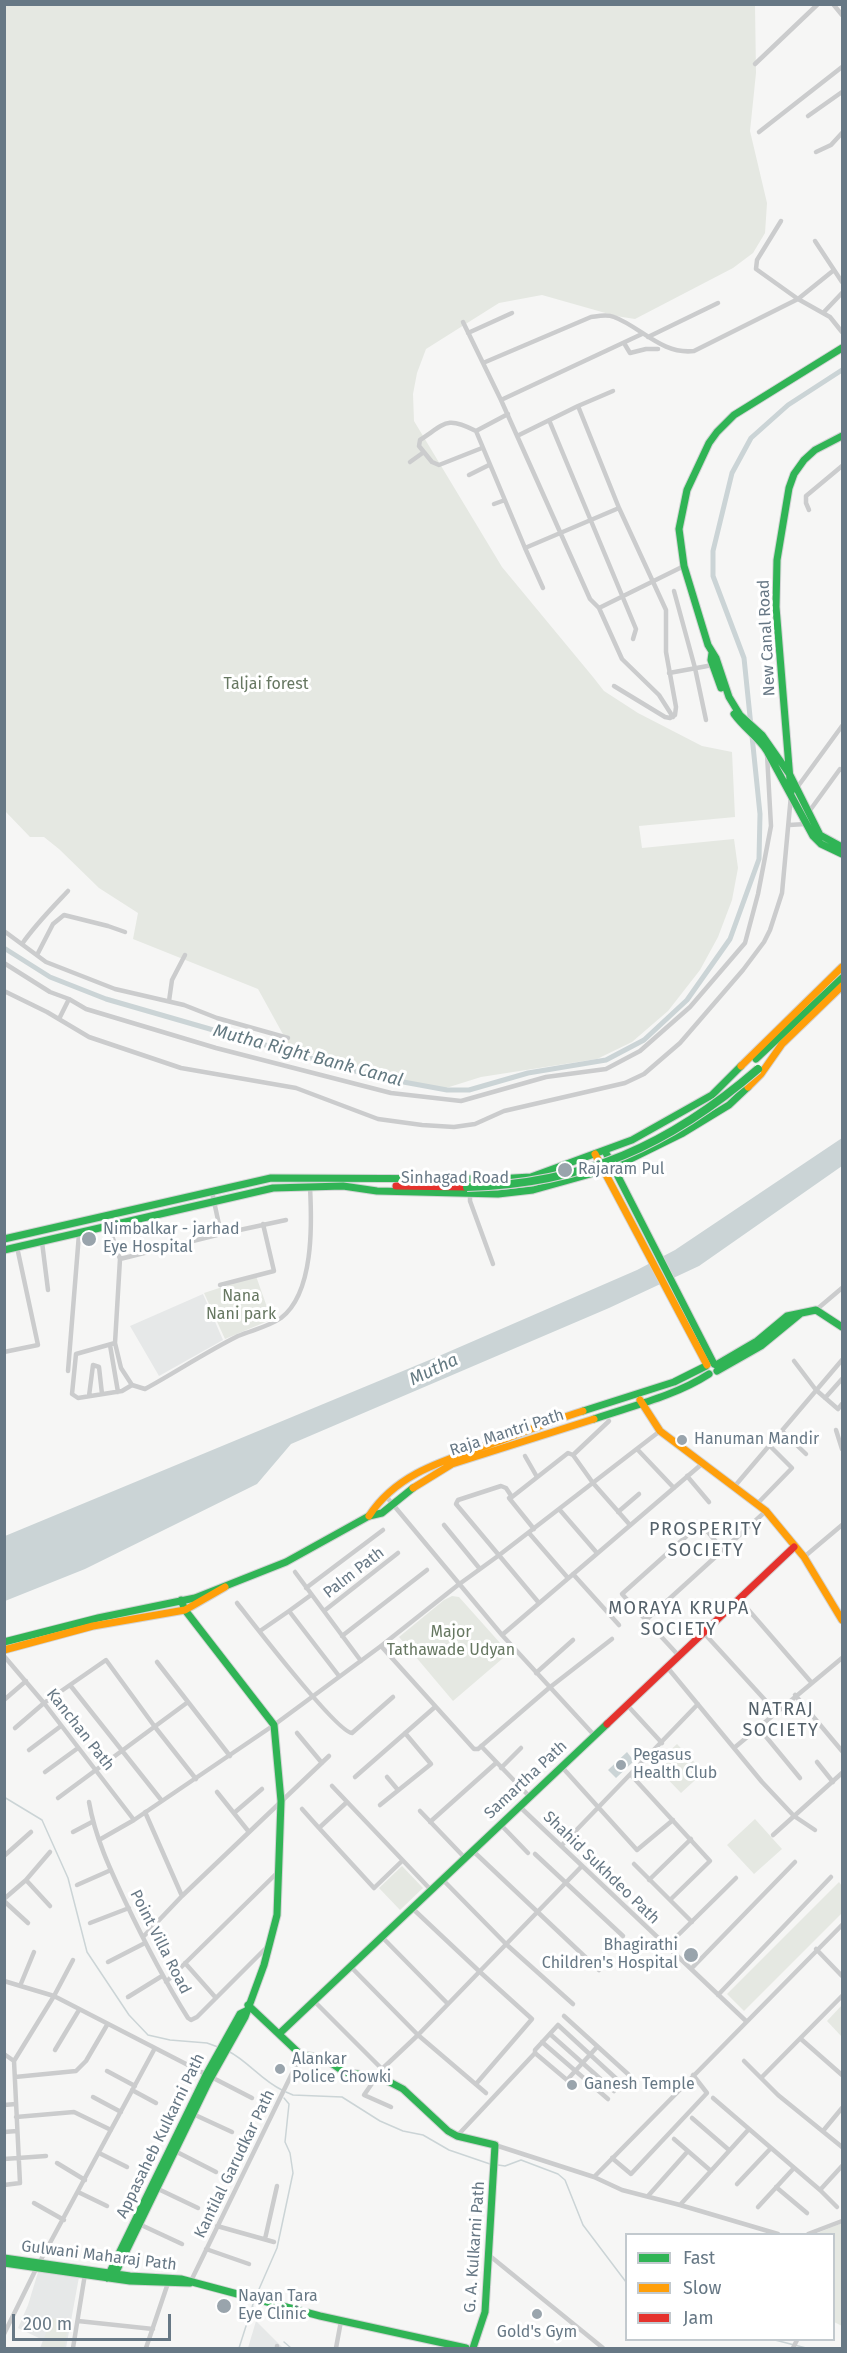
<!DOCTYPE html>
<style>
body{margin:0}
#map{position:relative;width:847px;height:2353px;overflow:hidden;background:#f6f6f5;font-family:"Fira Sans",sans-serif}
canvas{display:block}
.frame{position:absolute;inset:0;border:6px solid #677885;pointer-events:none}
.legend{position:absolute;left:625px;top:2233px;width:210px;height:108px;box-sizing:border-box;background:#fff;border:2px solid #c2c9ce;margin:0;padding:8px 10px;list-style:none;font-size:18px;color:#677885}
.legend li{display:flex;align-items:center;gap:12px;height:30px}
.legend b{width:30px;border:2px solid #c2c9ce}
.scale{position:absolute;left:12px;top:2314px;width:159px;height:27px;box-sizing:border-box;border:3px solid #677885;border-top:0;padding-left:8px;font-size:18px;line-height:21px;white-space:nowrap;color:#677885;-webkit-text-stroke:4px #fff;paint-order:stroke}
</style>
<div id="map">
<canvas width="847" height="2353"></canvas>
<div class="frame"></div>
<ul class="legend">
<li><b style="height:8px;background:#30b455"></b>Fast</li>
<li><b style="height:8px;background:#ff9f0a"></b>Slow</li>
<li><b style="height:8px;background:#e5322d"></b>Jam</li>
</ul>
<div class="scale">200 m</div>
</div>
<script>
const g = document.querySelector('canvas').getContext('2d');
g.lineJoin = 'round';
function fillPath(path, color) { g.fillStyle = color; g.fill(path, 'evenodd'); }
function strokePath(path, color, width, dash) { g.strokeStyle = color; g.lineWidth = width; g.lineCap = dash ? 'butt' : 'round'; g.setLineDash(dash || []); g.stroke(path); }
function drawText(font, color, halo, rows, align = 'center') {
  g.font = font + ' "Fira Sans",sans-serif'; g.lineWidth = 6; g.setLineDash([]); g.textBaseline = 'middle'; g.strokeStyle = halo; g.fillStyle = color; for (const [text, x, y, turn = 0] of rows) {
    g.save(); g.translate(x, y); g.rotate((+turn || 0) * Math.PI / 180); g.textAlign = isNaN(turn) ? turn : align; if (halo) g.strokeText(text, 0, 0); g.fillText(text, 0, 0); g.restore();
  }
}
const built = new Path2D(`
 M 203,1294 L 223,1340 L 159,1376 L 130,1326 Z
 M 39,2269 L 79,2277 L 66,2348 L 40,2348 L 43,2340 L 18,2328 L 28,2305 Z
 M 256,2321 L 283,2348 L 248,2348 Z`);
const green = new Path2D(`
 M 4,5 L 755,5 L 756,73 L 750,131 L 767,203 L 765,233 L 753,253 L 733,268 L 635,319 L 616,316 L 542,295 L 499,303 L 426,349 L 417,373 L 413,394 L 414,421 L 502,567 L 593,677 L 604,691 L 638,713 L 702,746 L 732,752 L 735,817 L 639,826 L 642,848 L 734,839 L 738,868 L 732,900 L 718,937 L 700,970 L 668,1011 L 632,1042 L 597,1059 L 481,1077 L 446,1088 L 414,1085 L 324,1059 L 290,1047 L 258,989 L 133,939 L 138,913 L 99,888 L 59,849 L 44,837 L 30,837 L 5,811 Z
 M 256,1276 L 268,1310 L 275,1318 L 225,1339 L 204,1293 Z
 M 452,1596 L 459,1597 L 509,1653 L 453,1701 L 399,1637 L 444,1600 Z
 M 677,1744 L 704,1772 L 681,1793 L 654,1765 Z
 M 755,1819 L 782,1849 L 754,1874 L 727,1845 Z
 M 402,1866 L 423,1888 L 400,1910 L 379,1888 Z
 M 839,1882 L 842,1886 L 842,1913 L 744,2011 L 727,1994 Z
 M 842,2005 L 842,2037 L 827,2021 Z
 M 842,2223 L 842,2326 L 834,2322 L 834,2234 L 815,2234 Z
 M 51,2318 L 69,2321 L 64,2348 L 41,2348 Z`);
const water = new Path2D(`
 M 842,1138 L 842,1166 L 699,1266 L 609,1308 L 291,1444 L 257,1484 L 85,1569 L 5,1601 L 5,1536 L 439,1356 L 637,1270 L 675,1250 Z
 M 627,1752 L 634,1761 L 616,1778 L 608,1770 Z`);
const stream = new Path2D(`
 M 4,1797 L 42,1820 L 68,1878 L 87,1952 L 129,2015 L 148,2035 L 170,2040 L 207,2043 L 218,2047
 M 228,2051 C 248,2061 262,2081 282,2090
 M 286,2092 L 293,2095 L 342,2097 L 380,2121 L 403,2131 L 423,2135 L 449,2150 L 490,2164
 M 498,2165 L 505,2166 L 521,2160 L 558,2174 L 565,2180 L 583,2225 L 626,2282
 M 256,2296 L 277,2248 L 293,2173 L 290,2153 L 285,2142 L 289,2104 L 284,2098
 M 253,2307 L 258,2314
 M 698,2340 L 716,2340
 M 775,2340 L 806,2348
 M 284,2342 L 291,2348
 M 239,2348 L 254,2301`);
const canal = new Path2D(`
 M 4,948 L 50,977 L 106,999 L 376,1077 L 447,1090 L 469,1090 L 528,1073 L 606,1060 L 644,1040 L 687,1000 L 730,939 L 759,859 L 760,814 L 744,658 L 713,576 L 713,551 L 732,473 L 751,438 L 788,405 L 842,370`);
const street = new Path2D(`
 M 833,4 L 842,15
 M 755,64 L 818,4
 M 808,116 L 842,92
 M 759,132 L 842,67
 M 816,152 L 831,145 L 842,133
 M 781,221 L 757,260 L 756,269 L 798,299 L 830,317 L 842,332
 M 815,241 L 842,282
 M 823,313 L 842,293
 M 463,322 L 501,400 L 590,599 L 599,608 L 622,659 L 659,695 L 673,717
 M 468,333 L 512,313
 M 648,337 L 718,303
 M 624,343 L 630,353 L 646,349 L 658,349
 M 483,363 L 591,317 C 599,316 607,314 614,317 C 641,327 662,355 694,351 L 798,299 L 834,270
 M 613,391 L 578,406 L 619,508 L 666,610 L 666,652 L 676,707 L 675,715 L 670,718 L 665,717 L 614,686
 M 501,400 L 642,334
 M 549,420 L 636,629 L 633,639
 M 476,431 L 525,548 L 619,508
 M 476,431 C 446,416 446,423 420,440 L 419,446 L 432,462 L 439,465 L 482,448
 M 476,431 L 508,414
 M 517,436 L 578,406
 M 410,462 L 424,452
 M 469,475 L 489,465
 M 494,504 L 505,500
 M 809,510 L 806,503 L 806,496 L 842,466
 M 525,548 L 543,588
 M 674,591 L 695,668 L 706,720
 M 599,608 L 684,566
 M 669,673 L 713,665
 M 796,789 L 842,726
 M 808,813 L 840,769 L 842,770
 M 789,825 L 806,824
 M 4,931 L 46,962 L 115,989 L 184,1005 L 217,1018 L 288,1038
 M 22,944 C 35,925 52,908 68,891
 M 37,955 L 53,924 L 64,915 L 108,926 L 125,932
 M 4,963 L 50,992 L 69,999 L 86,1009 L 216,1048 L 391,1093 L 461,1101 L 546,1077 L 606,1069 L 640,1051 L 690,1007 L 745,943 L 758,894 L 771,826 L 767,754
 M 4,991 L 47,1012 L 89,1037 L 181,1068 L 296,1088 L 378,1119 L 422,1125 L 454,1127 L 475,1124 L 504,1111 L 625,1083 L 644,1074 L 680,1043 L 743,970 L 764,942 L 770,930 L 782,893 L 791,795
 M 169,1001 L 172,980 L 185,955
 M 59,1019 L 69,999
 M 470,1194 L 470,1201 L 493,1264
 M 109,1227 L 120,1259 L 115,1343 L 121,1368 L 132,1385 L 145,1389 C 176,1372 206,1352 238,1336 C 252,1330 268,1327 281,1318 C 314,1293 312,1224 310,1187
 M 221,1234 L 286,1220
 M 42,1242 L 48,1290
 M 120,1259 L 221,1234 L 212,1192
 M 220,1285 L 274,1271 L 263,1224
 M 816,1310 L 842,1288
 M 115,1343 L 76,1354 L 72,1394 L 78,1398 L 122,1391 L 132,1385
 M 110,1345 L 118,1392
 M 4,1352 L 38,1345 L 17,1247
 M 794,1361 L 816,1390 L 838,1409 L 842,1404
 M 68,1371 L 79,1234
 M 89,1396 L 93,1365 L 99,1367 L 102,1394
 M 825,1398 L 842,1379
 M 836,1430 L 842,1449
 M 782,1431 L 806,1454
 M 637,1449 L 674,1488
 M 573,1455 L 609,1421
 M 525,1456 L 537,1477
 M 687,1476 L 709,1502
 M 734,1487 L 842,1360
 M 385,1495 L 502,1635 L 594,1735
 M 512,1497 L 568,1453 L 573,1455 L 593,1483 L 630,1525
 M 757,1504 L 792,1468 L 769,1445
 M 559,1509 L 597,1553
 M 618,1512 L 639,1494
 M 444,1525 L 480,1569
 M 534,1529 L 509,1498 L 512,1497 L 506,1488 L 501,1486 L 458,1500 L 456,1504 L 539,1603
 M 529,1533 L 568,1578
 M 804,1557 L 842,1525
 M 295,1572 L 361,1661
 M 573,1574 L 619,1625
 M 306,1588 L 383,1530
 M 311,1595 L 289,1611 L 339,1676
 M 739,1599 L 811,1682
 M 237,1603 C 252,1622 337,1733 352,1733 L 393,1697
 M 324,1611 L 398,1553
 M 646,1620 L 766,1511
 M 260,1631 L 289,1611
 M 703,1632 L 776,1712
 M 502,1635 L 703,1463
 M 342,1636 L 427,1570
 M 381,1646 L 474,1749 L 478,1749 L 549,1688 L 612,1639
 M 4,1656 L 44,1703 L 134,1820
 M 679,1656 L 622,1594 L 699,1525 L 702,1525 L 723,1550
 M 157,1662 L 230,1756
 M 667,1667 L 762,1782 L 794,1816 L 815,1830
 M 536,1673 L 573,1640
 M 70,1685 L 162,1801
 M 795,1695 L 842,1751
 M 4,1700 L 26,1681
 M 627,1705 L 662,1743
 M 758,1727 L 800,1778
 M 15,1728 L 44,1703 L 106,1660 L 155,1727 L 196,1779
 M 297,1733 L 322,1763
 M 481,1746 L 529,1796
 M 734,1748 L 842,1658
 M 29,1750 L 61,1726
 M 817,1762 L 833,1782
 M 561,1766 L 637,1850 L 673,1820
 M 501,1768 L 521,1748
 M 45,1772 L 78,1748
 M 631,1775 L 710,1861 L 670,1900
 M 355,1777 L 435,1707
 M 387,1777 L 398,1790
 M 332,1786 L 431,1890
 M 217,1792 L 249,1832
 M 58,1798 L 188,1702
 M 89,1802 C 95,1837 110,1869 125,1901 C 144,1941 164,1980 188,2018 L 191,2020 L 197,2017 L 268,1946
 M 347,1802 L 319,1828 L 374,1888 L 402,1861
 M 380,1805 L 431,1764 L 405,1733
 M 519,1806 L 746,2021
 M 302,1809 L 319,1828
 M 420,1811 L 464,1857
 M 145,1812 L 182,1896
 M 234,1813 L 262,1789
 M 430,1822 L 496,1763
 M 500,1824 L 528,1853
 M 73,1832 L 92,1822
 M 773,1835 L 842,1773
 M 99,1840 L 134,1820 L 274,1725 L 381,1646 L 458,1585 L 498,1556 L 660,1431
 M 561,1846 L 698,1704
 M 472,1850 L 599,1970
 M 535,1854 L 623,1936
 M 4,1856 L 31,1832
 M 634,1864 L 692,1922
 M 442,1879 L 507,1945 L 573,2004
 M 26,1880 L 50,1906
 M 649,1880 L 691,1839
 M 77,1885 L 111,1870
 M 4,1899 L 26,1880 L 50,1852
 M 4,1901 L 28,1923
 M 412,1908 L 480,1972 L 532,2019 L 476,2084
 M 90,1923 L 129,1908
 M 381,1936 L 448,2004
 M 143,1937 L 182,1896 L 329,1756
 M 667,1946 L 736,1878
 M 816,1949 L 842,1976
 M 108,1962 L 145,1943
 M 185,1963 L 216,1998
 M 350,1966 L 418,2035 L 486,2093
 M 691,1969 L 795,1862
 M 4,1981 L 54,1996 L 252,2098
 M 166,1982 L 279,1871
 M 20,1986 L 34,1952
 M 718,1995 L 831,1877
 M 128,1997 L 162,1976
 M 313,2000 L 382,2069
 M 564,2016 L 629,2075
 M 550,2034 L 614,2091
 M 801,2039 L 842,2075
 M 542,2042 L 608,2099
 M 55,2050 L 79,2010
 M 535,2053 L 535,2050 L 558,2025 L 621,2083
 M 4,2054 L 14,2061 L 20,2183 L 4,2185
 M 14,2061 L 54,1996 L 73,1960
 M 744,2061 L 778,2095 L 842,2147
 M 107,2071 L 135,2086
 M 15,2077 L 76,2071 L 86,2061 L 107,2025
 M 761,2078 L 842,1996
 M 132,2090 L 156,2103
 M 93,2097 L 121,2112
 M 713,2098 L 820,2190 L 837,2207
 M 4,2105 L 16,2104
 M 391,2107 L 364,2095 L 382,2069 L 418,2035 L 582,1866
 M 193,2114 L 232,2132
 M 16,2117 L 74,2112 L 111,2130
 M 692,2118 L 729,2150
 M 823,2131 L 842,2108
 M 4,2132 L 17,2131
 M 457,2136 L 535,2053 L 567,2080 L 597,2047
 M 674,2139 L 711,2171
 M 495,2145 L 594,2177 L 622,2190 L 680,2205 L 778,2234
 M 175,2151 L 216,2172
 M 99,2153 L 127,2167
 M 612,2158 L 631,2174 L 707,2093 L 693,2075
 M 4,2159 L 46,2156
 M 57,2163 L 85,2180
 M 594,2177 L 842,1925
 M 737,2184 L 771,2148
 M 154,2187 L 198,2208
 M 776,2187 L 807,2213
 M 820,2190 L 842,2166
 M 78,2192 L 107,2206
 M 648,2196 L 688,2151
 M 34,2203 L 64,2220
 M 680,2205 L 749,2129
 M 758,2207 L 794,2168
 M 139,2224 L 182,2244
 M 217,2226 L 274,2242
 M 808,2234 L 842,2221
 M 265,2239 L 277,2186
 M 206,2249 L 249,2264
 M 490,2256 L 603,2348
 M 190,2283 L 301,2055
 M 78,2321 L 153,2329
 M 4,2334 L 37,2267 L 155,2048
 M 73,2348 L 85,2274
 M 146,2348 L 168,2283
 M 277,2348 L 277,2346
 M 336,2348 L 341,2321
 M 793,2348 L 797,2340`);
const fast = new Path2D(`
 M 842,348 L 734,415 L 717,432 L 709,443 L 687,490 L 679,529 L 684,566 L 708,645 L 716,658 L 729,697 L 740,715 L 762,735 L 790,775 L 820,835 L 842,847
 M 712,653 L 711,660 L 721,688
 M 734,714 C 744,728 758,737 767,751 L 813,836 L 821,844 L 842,854
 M 791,792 L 776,607 L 777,560 L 789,488 L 794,474 L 804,460 L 815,450 L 842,436
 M 756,1059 L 842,978
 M 605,1151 L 714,1364
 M 4,1239 L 271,1178 L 496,1179 L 531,1177 L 632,1140 L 712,1095 L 741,1066
 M 4,1250 L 273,1188 L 343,1186 L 377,1191 L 498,1194 L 533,1190 L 612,1168 L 683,1133 L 729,1105 L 748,1087
 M 716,1365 L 757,1341 L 787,1316 L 816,1310 L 842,1327
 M 717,1371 L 761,1346 L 800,1314
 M 583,1411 L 674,1382 L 706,1366
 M 594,1419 C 632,1406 675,1396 709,1374
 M 4,1642 L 98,1618 L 195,1598 L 286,1562 L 369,1516 L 382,1513 L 413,1488
 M 248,2005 L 301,2055 L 324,2058 L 344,2072 L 382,2078 L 403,2089 L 448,2131 L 457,2136 L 495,2145 L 485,2312 L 473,2348
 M 279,2034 L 607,1724
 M 4,2258 L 130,2276 L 181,2279 L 320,2316 L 466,2348
 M 4,2263 L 130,2281 L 190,2283
 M 107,2278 L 206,2075 L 240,2014 L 246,2011
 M 113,2278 L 209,2081 L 245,2017 L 264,1965 L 277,1915 L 281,1801 L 274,1725 L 185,1610 L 181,1600`);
const slow = new Path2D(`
 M 741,1066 L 842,967
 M 748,1087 L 761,1074 L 782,1044 L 842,986
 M 595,1154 L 707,1365
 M 640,1400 L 660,1431 L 766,1511 L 804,1557 L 842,1620
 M 413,1488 L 452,1464 L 594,1419
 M 369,1516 C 398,1471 450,1459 497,1442 C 526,1431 554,1420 583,1411
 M 4,1650 L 93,1626 L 185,1610 L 225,1587`);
const jam = new Path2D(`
 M 396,1186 L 467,1187
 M 607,1724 L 794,1547`);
const fastBridge = new Path2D(`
 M 467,1187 C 584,1184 670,1145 758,1069`);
const markers = [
 [565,1170,8,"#99a4ac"],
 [89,1239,8,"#99a4ac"],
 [682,1440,6,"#99a4ac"],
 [621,1765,6,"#99a4ac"],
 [691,1955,8,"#99a4ac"],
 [280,2069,6,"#99a4ac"],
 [572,2085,6,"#99a4ac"],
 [224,2306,8,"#99a4ac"],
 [537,2314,6,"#99a4ac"]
];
const streetNames = [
 ["New Canal Road",767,638,-93],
 ["Sinhagad Road",455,1179],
 ["Raja Mantri Path",507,1433,-18],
 ["Palm Path",354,1573,-38],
 ["Kanchan Path",80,1730,52],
 ["Samartha Path",526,1780,-43],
 ["Shahid Sukhdeo Path",601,1868,44],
 ["Point Villa Road",160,1942,63],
 ["Appasaheb Kulkarni Path",161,2136,-64],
 ["Kantilal Garudkar Path",235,2164,-64],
 ["G. A. Kulkarni Path",475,2247,-86],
 ["Gulwani Maharaj Path",99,2256,7]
];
const parkNames = [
 ["Taljai forest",266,685],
 ["Nana",241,1297],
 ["Nani park",241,1315],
 ["Major",451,1633],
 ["Tathawade Udyan",451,1651]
];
const poiNames = [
 ["Rajaram Pul",578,1170],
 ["Nimbalkar - jarhad",103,1230],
 ["Eye Hospital",103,1248],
 ["Hanuman Mandir",694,1440],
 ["Pegasus",633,1756],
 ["Health Club",633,1774],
 ["Bhagirathi",678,1946,"right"],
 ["Children's Hospital",678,1964,"right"],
 ["Alankar",292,2060],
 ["Police Chowki",292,2078],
 ["Ganesh Temple",584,2085],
 ["Nayan Tara",238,2297],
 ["Eye Clinic",238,2315],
 ["Gold's Gym",537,2333,"center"]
];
const waterNames = [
 ["Mutha Right Bank Canal",308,1056,15],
 ["Mutha",434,1370,-25]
];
const neighbourhoodNames = [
 ["PROSPERITY",706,1530],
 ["SOCIETY",706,1551],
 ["MORAYA KRUPA",679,1609],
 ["SOCIETY",679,1630],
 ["NATRAJ",781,1710],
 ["SOCIETY",781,1731]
];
fillPath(built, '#e6e8e8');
fillPath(green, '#e5e8e2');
fillPath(water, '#cbd4d6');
strokePath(stream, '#cbd4d6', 1.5);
strokePath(canal, '#cbd4d6', 5);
strokePath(fast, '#d3d4d5', 9);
strokePath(slow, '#d3d4d5', 9);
strokePath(jam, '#d3d4d5', 9);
strokePath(street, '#cbcccd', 4.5);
strokePath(fast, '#30b455', 7);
strokePath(slow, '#ff9f0a', 7);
strokePath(jam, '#e5322d', 7);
strokePath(fastBridge, '#d2d3d3', 10, []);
strokePath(fastBridge, '#30b455', 8);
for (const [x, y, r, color] of markers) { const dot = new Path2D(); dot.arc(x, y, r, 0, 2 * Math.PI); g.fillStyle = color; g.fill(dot); strokePath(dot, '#fff', 2); }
drawText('16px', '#677885', '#fff', streetNames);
drawText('16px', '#667761', '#fff', parkNames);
drawText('16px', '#677885', '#fff', poiNames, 'left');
drawText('italic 18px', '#637981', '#fff', waterNames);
g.letterSpacing = '1.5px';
drawText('18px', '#54616a', '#fff', neighbourhoodNames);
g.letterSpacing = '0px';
</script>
